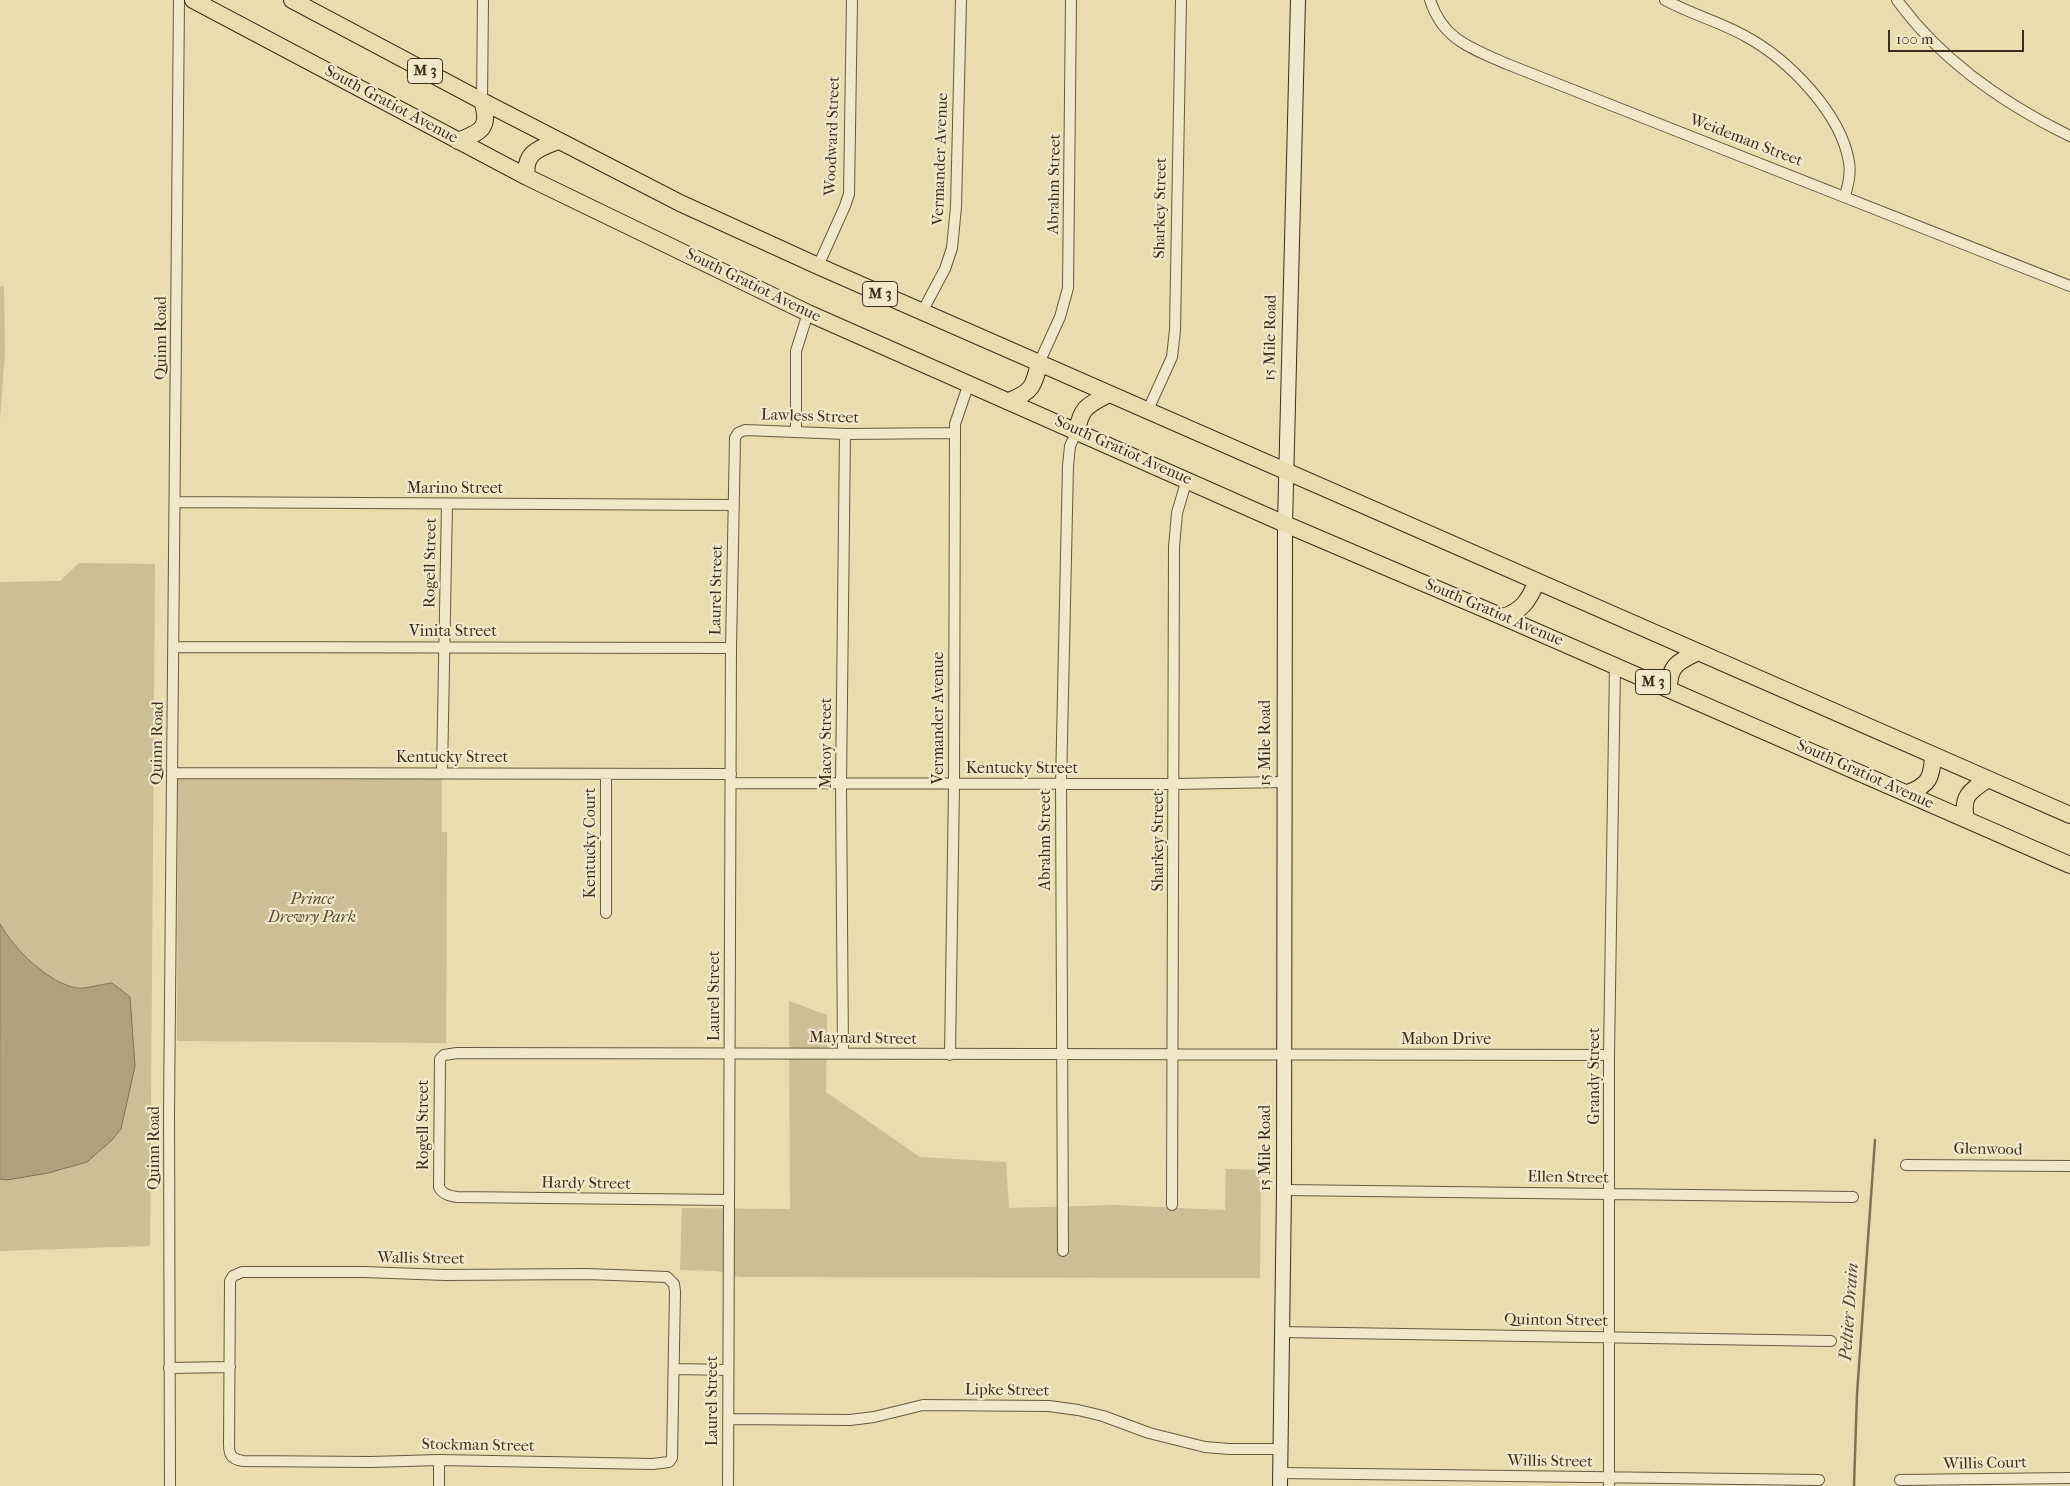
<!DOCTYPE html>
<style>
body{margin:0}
#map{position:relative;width:2070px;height:1486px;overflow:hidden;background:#e9dcae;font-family:"IM FELL French Canon",serif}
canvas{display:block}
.scale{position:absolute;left:1888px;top:30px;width:136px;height:22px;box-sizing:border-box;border:2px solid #3c2e1b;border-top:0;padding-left:6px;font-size:15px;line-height:18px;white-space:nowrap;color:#3c2e1b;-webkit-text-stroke:4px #f1e8ca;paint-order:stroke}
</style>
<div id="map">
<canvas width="2070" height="1486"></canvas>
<div class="scale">100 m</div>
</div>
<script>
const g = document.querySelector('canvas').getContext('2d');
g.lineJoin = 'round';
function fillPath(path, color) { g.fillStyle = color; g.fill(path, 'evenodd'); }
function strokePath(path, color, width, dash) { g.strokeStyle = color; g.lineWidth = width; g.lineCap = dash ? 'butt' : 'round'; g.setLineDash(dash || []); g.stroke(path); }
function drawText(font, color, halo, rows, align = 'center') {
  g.font = font + ' "IM FELL French Canon",serif'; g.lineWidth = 4.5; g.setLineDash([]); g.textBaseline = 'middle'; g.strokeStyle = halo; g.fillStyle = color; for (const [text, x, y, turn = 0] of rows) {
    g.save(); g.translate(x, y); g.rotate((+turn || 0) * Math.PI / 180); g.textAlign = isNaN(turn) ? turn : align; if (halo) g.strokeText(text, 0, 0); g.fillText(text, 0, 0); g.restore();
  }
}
const green = new Path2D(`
 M 0,286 L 4,286 L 5,353 L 0,419 Z
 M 79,563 L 155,564 L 150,1246 L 0,1251 L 0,1179 L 7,1180 L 121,1129 C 130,1086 131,1041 129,997 L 112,983 C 101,984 87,989 77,988 C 48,983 14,949 0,924 L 0,582 L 60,581 Z
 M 178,776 L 442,777 L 442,832 L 447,832 L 446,1043 L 177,1041 Z
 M 789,1001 L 827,1015 L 826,1092 L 920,1157 L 1006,1162 L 1009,1208 L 1115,1205 L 1225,1210 L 1226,1169 L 1261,1170 L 1260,1278 L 739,1277 L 717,1271 L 680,1270 L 682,1208 L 790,1209 Z`);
const water = new Path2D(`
 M 0,924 C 14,949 48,983 77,988 C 87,989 101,984 112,983 L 130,997 L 135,1066 L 121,1129 L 112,1140 L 87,1162 L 48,1173 L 7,1180 L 0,1179 Z`);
const stream = new Path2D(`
 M 1854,1486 L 1857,1394 L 1875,1140`);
const street = new Path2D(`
 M 1430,0 C 1443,40 1471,48 1507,64 L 2070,286
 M 1665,0 C 1691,14 1720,22 1745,36 C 1788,59 1841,113 1849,162 C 1851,174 1848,185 1845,196
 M 1897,0 C 1940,59 2004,104 2070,136
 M 482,101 L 483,0
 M 818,266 L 845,206 L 849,194 L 852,0
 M 922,312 L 945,269 L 952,248 L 956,207 L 961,0
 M 1039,363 L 1060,317 L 1068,288 L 1071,0
 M 1147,412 L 1172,357 L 1175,330 L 1181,0
 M 796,431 L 796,351 L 808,313
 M 176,502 L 733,505
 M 174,647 L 731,648
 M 173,773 L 731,774
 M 442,773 L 447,504
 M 606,774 L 606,913
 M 731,783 L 1174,784 L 1283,782
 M 843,1053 L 841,784 L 845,434
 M 950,1055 L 954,784 L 955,433 L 955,424 L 969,383
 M 1906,1165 L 2070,1166
 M 1284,1190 L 1853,1197
 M 728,1200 L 457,1197 C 449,1196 442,1194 439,1187 L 440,1059 L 444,1055 L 457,1053 L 1609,1055
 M 1172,1205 L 1174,547 L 1177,513 L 1187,479
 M 1063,1251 L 1061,784 L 1068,466 L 1070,446 L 1077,431
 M 242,1272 L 364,1272 L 445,1275 L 587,1274 L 667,1277 L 674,1284 L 675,1291 L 672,1458 L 669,1462 L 653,1464 L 439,1460 L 371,1462 L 243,1461 C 231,1459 229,1455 229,1444 L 230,1281 L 233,1276 Z
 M 1281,1332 L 1831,1341
 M 169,1368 L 230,1367
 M 675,1369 L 728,1370
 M 728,1419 L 850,1420 L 874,1417 L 923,1405 L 1049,1406 L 1078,1410 L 1103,1416 L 1149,1433 L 1205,1447 L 1229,1449 L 1280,1449
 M 1280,1473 L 1819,1480
 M 1900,1480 L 2070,1478
 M 170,1486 L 169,1111 L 179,0
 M 439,1486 L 439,1460
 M 728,1486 L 731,648 L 735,438 L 738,433 L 745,430 L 845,434 L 955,433
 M 1609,1486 L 1609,1055 L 1615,665`);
const secondary = new Path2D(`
 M 1280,1486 L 1284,1190 L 1285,524 L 1298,0`);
const primary = new Path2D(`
 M 193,0 L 527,177 L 808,313 L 1285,524 L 1503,617 L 2070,865
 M 292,0 L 482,101 L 680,203 L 818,266 L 2070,815
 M 458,141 C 481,132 491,128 482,101
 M 527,177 C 523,153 539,148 558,141
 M 1009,401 C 1032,392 1034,386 1039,363
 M 1077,431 C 1081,407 1088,405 1109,394
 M 1503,617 C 1522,611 1529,600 1536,583
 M 1669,689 C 1669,665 1678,662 1698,652
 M 1908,793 C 1929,785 1932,778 1933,755
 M 1966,819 C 1961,796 1970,791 1988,779`);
const shields = [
 [425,71,35],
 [880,294,35],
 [1653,682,35]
];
const shieldNames = [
 ["M 3",425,71],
 ["M 3",880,294],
 ["M 3",1653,682]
];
const streetNames = [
 ["South Gratiot Avenue",391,105,28],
 ["Woodward Street",833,136,-88],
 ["Weideman Street",1746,141,21],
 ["Vermander Avenue",941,159,-88],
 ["Abrahm Street",1055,184,-89],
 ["Sharkey Street",1161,208,-89],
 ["South Gratiot Avenue",753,286,26],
 ["Quinn Road",162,338,-90],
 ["15 Mile Road",1271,338,-89],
 ["Lawless Street",810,417,2],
 ["South Gratiot Avenue",1123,451,24],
 ["Marino Street",455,489],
 ["Rogell Street",431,563,-89],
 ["Laurel Street",717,590,-89],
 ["South Gratiot Avenue",1494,613,23],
 ["Vinita Street",453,632],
 ["Vermander Avenue",939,718,-90],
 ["Quinn Road",158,743,-89],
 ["Macoy Street",827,743,-90],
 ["15 Mile Road",1266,743,-90],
 ["Kentucky Street",452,758],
 ["Kentucky Street",1022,769],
 ["South Gratiot Avenue",1865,775,24],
 ["Abrahm Street",1046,840,-90],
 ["Sharkey Street",1159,841,-90],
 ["Kentucky Court",591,843,-90],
 ["Laurel Street",715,996,-90],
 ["Maynard Street",863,1039,1],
 ["Mabon Drive",1446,1040],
 ["Grandy Street",1595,1076,-90],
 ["Rogell Street",424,1125,-90],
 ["Quinn Road",155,1148,-90],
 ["15 Mile Road",1266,1148,-90],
 ["Glenwood",1988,1150,1],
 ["Ellen Street",1568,1178,1],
 ["Hardy Street",586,1184,1],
 ["Wallis Street",421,1259,1],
 ["Quinton Street",1556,1321,1],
 ["Lipke Street",1007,1391,1],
 ["Laurel Street",713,1401,-90],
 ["Stockman Street",478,1446,1],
 ["Willis Street",1550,1462,1],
 ["Willis Court",1985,1464,-1]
];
const parkNames = [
 ["Prince",312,900],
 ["Drewry Park",312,918]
];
const waterNames = [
 ["Peltier Drain",1850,1312,-86]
];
fillPath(green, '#ccbe95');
fillPath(water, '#aea17c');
strokePath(water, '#807355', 1);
strokePath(stream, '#807355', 2.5);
strokePath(street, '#675a40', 12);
strokePath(secondary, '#3c2e1b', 16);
strokePath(primary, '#3c2e1b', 18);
strokePath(street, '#f1e8ca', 10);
strokePath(secondary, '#f1e8ca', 14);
strokePath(primary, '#e9dcae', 16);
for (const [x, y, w] of shields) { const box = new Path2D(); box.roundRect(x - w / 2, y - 12.5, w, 25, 4); g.fillStyle = '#f1e8ca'; g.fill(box); strokePath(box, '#3c2e1b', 1); }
drawText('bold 15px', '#3c2e1b', null, shieldNames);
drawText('16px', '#3c2e1b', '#f1e8ca', streetNames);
drawText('italic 16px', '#594b33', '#f1e8ca', parkNames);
drawText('italic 18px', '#584b33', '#f1e8ca', waterNames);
</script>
